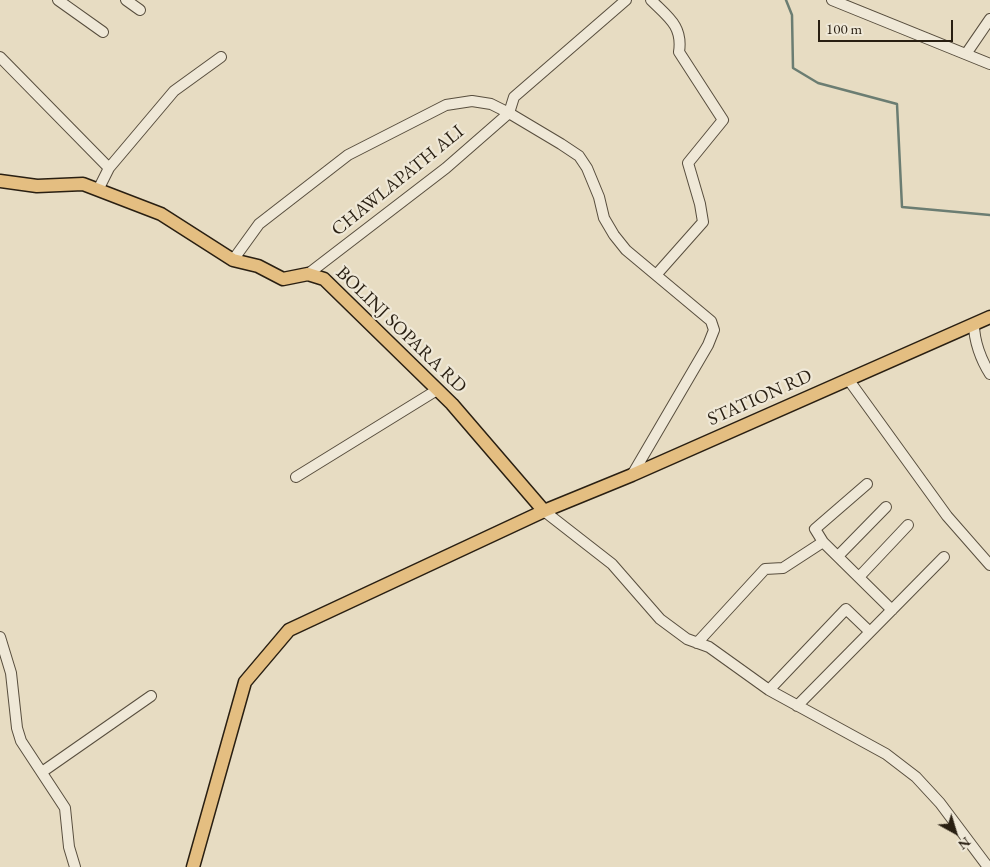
<!DOCTYPE html>
<style>
body{margin:0}
#map{position:relative;width:990px;height:867px;overflow:hidden;background:#e7dcc2;font-family:"EB Garamond",serif}
canvas{display:block}
.north{position:absolute;left:930px;top:807px;width:50px;height:50px;-webkit-text-stroke:4px #efe8d7;paint-order:stroke;rotate:141deg;font-size:14px;font-weight:700;line-height:20px;text-align:center;color:#291f12}
.north::after{content:'';display:block;margin:auto;width:18px;height:22px;background:#291f12;clip-path:polygon(50% 0,100% 100%,50% 72%,0 100%)}
.scale{position:absolute;left:818px;top:20px;width:135px;height:22px;box-sizing:border-box;border:2px solid #291f12;border-top:0;padding-left:6px;font-size:15px;line-height:18px;white-space:nowrap;color:#291f12;-webkit-text-stroke:4px #efe8d7;paint-order:stroke}
</style>
<div id="map">
<canvas width="990" height="867"></canvas>
<div class="north">N</div>
<div class="scale">100 m</div>
</div>
<script>
const g = document.querySelector('canvas').getContext('2d');
g.lineJoin = 'round';
function strokePath(path, color, width, dash) { g.strokeStyle = color; g.lineWidth = width; g.lineCap = dash ? 'butt' : 'round'; g.setLineDash(dash || []); g.stroke(path); }
function drawText(font, color, halo, rows, align = 'center') {
  g.font = font + ' "EB Garamond",serif'; g.lineWidth = 4.5; g.setLineDash([]); g.textBaseline = 'middle'; g.strokeStyle = halo; g.fillStyle = color; for (const [text, x, y, turn = 0] of rows) {
    g.save(); g.translate(x, y); g.rotate((+turn || 0) * Math.PI / 180); g.textAlign = isNaN(turn) ? turn : align; if (halo) g.strokeText(text, 0, 0); g.fillText(text, 0, 0); g.restore();
  }
}
const stream = new Path2D(`
 M 786,0 L 792,15 L 793,68 L 818,83 L 897,104 L 902,207 L 990,215`);
const minor = new Path2D(`
 M 58,0 L 103,32
 M 126,0 L 140,10
 M 651,0 C 668,17 683,26 679,52 L 723,120 L 688,163 L 700,204 L 703,222 L 656,275
 M 832,0 L 990,64
 M 966,54 L 990,19
 M 0,57 L 109,168 L 98,190
 M 509,113 L 514,97 L 626,0
 M 109,168 L 174,91 L 221,57
 M 233,260 L 259,224 L 348,155 L 446,105 L 472,101 L 491,104 L 509,113 L 561,144 L 579,156 L 587,168 L 599,197 L 604,218 L 614,235 L 626,250 L 711,321 L 714,330 L 708,345 L 632,475
 M 308,274 L 446,168 L 509,113
 M 974,324 C 974,341 981,360 990,374
 M 848,379 L 947,516 L 990,565
 M 296,477 L 437,390
 M 544,511 L 612,564 L 660,619 L 687,639 L 709,647 L 769,690 L 886,754 L 916,777 L 940,803 L 988,867
 M 823,542 L 815,529 L 867,484
 M 839,555 L 886,507
 M 859,577 L 908,525
 M 0,637 L 11,673 L 17,728 L 21,741 L 65,808 L 69,847 L 75,867
 M 697,643 L 765,569 L 783,568 L 823,542 L 892,610
 M 769,690 L 846,609 L 870,632
 M 797,706 L 944,557
 M 42,772 L 151,696`);
const major = new Path2D(`
 M 0,181 L 37,186 L 83,184 L 161,214 L 233,260 L 258,266 L 283,279 L 308,274 L 324,279 L 452,404 L 544,511
 M 193,867 L 245,682 L 289,630 L 544,511 L 632,475 L 990,317`);
const streetNames = [
 ["CHAWLAPATH ALI",398,181,-39],
 ["BOLINJ SOPARA RD",401,330,44],
 ["STATION RD",760,398,-24]
];
strokePath(stream, '#6b7d72', 2.5);
strokePath(minor, '#584e3e', 12);
strokePath(major, '#291f12', 15);
strokePath(minor, '#efe8d7', 10);
strokePath(major, '#e4be81', 12);
drawText('19px', '#291f12', '#efe8d7', streetNames);
</script>
